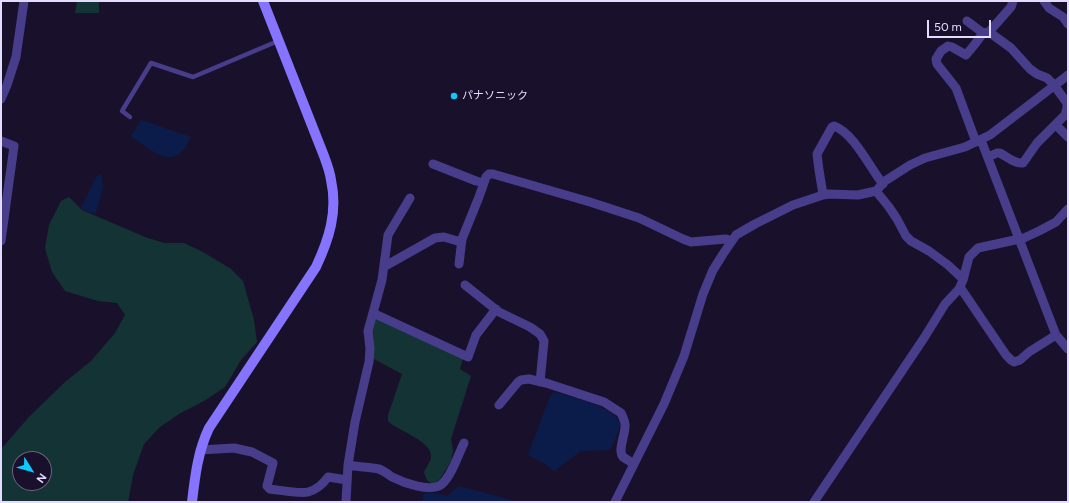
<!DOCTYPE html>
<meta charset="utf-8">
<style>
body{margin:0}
#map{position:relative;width:1069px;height:503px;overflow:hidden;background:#19112b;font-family:Figtree,sans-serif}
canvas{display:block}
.frame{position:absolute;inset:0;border:2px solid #e4dcff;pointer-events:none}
.north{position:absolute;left:12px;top:451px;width:40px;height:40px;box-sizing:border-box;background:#19112b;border:1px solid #6a6280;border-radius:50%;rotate:127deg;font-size:11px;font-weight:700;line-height:16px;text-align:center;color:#e4dcff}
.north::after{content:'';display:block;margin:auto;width:14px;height:18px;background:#0acbfd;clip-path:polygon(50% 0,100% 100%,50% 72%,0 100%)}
.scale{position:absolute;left:927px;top:20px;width:64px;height:18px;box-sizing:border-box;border:2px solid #e4dcff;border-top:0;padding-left:5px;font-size:12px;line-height:14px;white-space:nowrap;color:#e4dcff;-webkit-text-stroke:3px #19112b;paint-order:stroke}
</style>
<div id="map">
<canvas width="1069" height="503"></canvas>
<div class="frame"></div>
<div class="north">N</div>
<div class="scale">50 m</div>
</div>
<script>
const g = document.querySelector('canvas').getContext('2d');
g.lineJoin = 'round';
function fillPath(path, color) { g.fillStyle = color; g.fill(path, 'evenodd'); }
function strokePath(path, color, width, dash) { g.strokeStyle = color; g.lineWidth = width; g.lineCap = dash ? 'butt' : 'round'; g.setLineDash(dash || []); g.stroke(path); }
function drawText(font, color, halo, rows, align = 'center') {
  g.font = font + ' Figtree,"Noto Sans JP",sans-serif'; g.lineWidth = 3; g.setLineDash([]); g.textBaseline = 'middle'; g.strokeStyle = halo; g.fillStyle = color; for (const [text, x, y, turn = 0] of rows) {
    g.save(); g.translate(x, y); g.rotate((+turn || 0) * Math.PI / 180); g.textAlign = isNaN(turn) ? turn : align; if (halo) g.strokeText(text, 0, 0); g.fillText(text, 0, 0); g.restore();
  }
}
const green = new Path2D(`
 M 77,1 L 99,1 L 99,13 L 75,13 Z
 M 69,197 L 82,210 L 145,237 L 164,243 L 184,243 L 203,252 L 231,269 L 243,281 L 254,320 L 257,342 L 241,360 L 225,387 L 204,401 L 179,414 L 160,427 L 144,444 L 133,475 L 128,502 L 1,502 L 1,449 L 29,417 L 65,382 L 91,361 L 115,333 L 125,315 L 117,303 L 98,301 L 65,291 L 52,272 L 45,248 L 49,225 L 61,201 ZM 20,459 L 44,459 L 44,483 L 20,483 Z
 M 375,316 L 463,358 L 460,369 L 471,376 L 451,439 L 453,451 L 451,461 L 440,479 L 434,484 C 427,482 426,479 424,472 C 426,467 430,463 431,458 C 434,441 397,431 388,421 L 388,415 L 402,374 L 372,358 L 371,334 Z`);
const water = new Path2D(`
 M 141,120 L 191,137 C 187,144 183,153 175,156 C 163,162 141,143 131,136 Z
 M 101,173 L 103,187 L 97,209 L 95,214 L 82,209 L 81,208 L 97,176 Z
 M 554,392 C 569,396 606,405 616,417 C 618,419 619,423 620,425 L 615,440 L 610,450 L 581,451 L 554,471 L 545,464 L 528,455 L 547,404 L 551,395 Z
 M 459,486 L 511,500 L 515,502 L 422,502 L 424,494 L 429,492 L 447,496 Z`);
const lane = new Path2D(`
 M 130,117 L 122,111 L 151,63 L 193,77 L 278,41`);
const street = new Path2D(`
 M 1044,1 L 1049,8 L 1063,17 L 1068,24
 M 967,21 L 983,33
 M 1,99 L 7,85 L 16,57 L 24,1
 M 1056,125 L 1068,137
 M 981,140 L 1056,335 L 1068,349
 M 1,141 L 14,146 L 1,241
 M 976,142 L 956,88 L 937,64 L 936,59 L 941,51 L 948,46 L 952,47 L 966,55 L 975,44 L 983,33 L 989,32 L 1011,7 L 1013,1
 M 988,157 L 997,153 L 1000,153 C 1007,157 1015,164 1023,163 L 1037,143 L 1065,115 L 1067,108 L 1067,103 L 1054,85 L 1047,78 L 1037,74 L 1030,69 L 1011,48 L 989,32
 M 433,164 L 476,181 L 484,183
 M 876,191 L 889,207 L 897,219 L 906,236 L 911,241 L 929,251 L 948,265 L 963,279
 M 823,195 L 819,170 L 817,154 L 832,127 L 834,126 C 854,133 870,168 883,184
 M 384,264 L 387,265 L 435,238 L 444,237 L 461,242
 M 459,264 L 462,239 L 479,197 L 486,177 L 489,174 L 493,174 L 590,202 L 639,218 L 683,239 L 691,242 L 726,239 L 731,241
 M 465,285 L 499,312 L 530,327 L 540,334 L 544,341 L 540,382
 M 960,287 L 1006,355 L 1011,360 L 1014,362 L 1020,360 L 1029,352 L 1056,335
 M 373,313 L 468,357 L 476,335 L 496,309
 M 499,405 L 518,382 L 521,380 L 529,379 L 546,383 L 604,402 L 621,413 C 623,417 625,421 625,425 C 626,434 617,450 623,457 C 626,459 631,462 634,464
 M 200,450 L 234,448 L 252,452 L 273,463 L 267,486 L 270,489 C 279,490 300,494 308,492 C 316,490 323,484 328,477 L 347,480
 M 348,465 C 358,467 369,467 379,469 C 384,471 388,474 392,477 C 404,483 431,493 442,484 C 452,475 458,455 464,443
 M 346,502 L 348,465 L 355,422 L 369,362 L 370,349 L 368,331 L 382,280 L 388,235 L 410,198
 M 615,502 L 664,404 L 684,356 L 703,294 L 713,270 L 723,254 L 736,235 L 755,224 L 793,205 L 823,195 L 828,194 L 858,195 L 876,191 L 885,181 L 910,165 L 925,158 L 965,147 L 990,135 L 1068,75
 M 814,502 L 924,338 L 945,304 L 959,289 L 963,280 L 969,257 L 978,248 L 1024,238 L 1039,231 L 1056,222 L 1068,209`);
const secondary = new Path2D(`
 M 192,502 C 195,476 198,451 209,428 L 316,267 C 329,239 338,212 331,180 C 330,172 327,164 324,156 L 263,1`);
const markers = [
 [454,96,4,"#0acbfd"]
];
const poiNames = [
 ["パナソニック",462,96]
];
fillPath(green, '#143335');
fillPath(water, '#0c1c4a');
strokePath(lane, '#483d8a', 4.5);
strokePath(street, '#483d8a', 9);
strokePath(secondary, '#8674fe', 10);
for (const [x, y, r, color] of markers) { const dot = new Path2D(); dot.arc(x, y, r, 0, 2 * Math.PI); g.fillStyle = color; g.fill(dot); strokePath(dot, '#19112b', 1.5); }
drawText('11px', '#e4dcff', '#19112b', poiNames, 'left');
</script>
